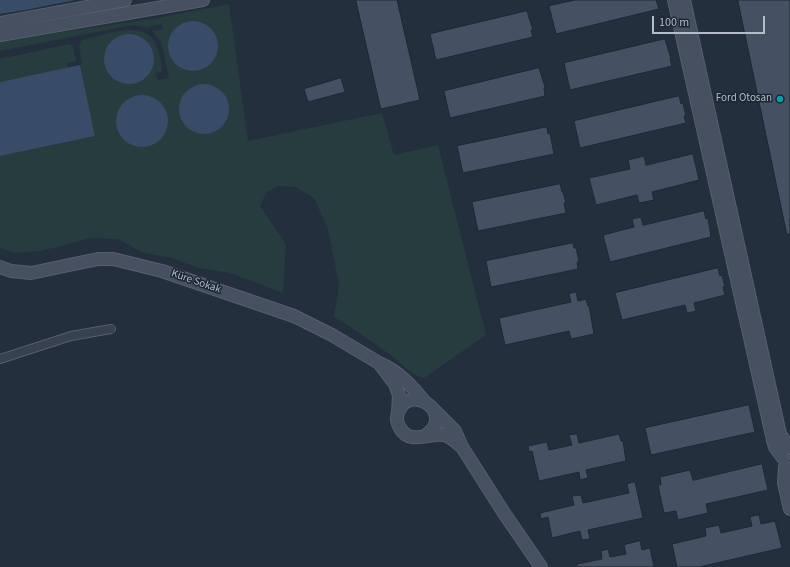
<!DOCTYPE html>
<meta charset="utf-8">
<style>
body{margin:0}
#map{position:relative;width:790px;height:567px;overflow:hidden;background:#242f3e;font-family:"Source Sans 3",sans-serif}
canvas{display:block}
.scale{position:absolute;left:652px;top:16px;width:113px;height:18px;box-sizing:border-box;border:2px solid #b4bcc9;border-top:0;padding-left:5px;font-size:12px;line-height:14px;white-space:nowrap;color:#b4bcc9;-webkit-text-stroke:3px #1d2633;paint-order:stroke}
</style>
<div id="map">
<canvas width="790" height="567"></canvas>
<div class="scale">100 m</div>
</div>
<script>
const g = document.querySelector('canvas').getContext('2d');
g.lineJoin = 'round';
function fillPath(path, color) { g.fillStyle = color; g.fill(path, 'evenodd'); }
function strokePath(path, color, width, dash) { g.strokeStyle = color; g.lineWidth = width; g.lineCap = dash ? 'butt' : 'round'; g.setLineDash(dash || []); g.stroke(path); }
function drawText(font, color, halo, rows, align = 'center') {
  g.font = font + ' "Source Sans 3",sans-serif'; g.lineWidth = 3; g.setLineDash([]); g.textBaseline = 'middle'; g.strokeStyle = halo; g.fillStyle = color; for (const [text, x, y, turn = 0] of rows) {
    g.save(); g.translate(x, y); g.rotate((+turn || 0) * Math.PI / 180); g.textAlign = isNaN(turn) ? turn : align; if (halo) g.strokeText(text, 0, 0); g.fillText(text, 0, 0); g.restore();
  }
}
const green = new Path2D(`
 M 229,4 L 248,141 L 382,113 L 394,155 L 438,145 L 486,335 L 424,378 C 410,375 401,362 389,354 C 371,341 353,328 334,317 L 339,285 L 328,229 L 314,198 L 296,187 L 278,186 L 266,193 L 260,206 L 286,244 L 283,293 L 230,273 L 198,268 L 172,258 L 144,253 L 118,239 L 91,238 L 41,251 L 15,253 L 0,248 L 0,156 L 95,136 L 80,65 L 82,64 L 79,45 L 82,40 C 103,36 145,17 156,45 C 160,53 161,62 162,70 L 161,72 L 156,73 L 158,80 L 169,78 L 161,42 L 152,31 L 163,29 L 161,24 L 150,26 L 150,28 L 134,25 L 123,27 L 0,51 L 0,41 L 152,19 Z
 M 69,44 L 73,46 L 76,61 L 67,63 L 68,68 L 0,82 L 0,59 Z`);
const water = new Path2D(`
 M 0,0 L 75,0 L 25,10 L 0,14 Z
 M168 46a25 25 0 1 1 50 0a25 25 0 1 1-50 0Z
 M104 59a25 25 0 1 1 50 0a25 25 0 1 1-50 0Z
 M 80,65 L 95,136 L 0,156 L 0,82 Z
 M179 109a25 25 0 1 1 50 0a25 25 0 1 1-50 0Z
 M116 121a26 26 0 1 1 52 0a26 26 0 1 1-52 0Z`);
const building = new Path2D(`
 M 356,0 L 397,0 L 420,100 L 381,109 Z
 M 575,0 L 656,0 L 659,9 L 556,34 L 549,6 Z
 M 738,0 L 790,0 L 790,234 L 787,234 Z
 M 527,11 L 533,30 L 531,30 L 533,37 L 436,60 L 430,34 Z
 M 665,39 L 671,59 L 670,59 L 672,66 L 570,90 L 564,63 Z
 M 539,68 L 545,87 L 544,88 L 545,96 L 450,118 L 444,91 Z
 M 341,78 L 345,92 L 308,102 L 304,89 Z
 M 679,96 L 681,104 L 683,103 L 686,116 L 684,116 L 686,123 L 580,148 L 574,121 Z
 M 547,127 L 548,134 L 550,133 L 554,154 L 463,173 L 457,146 Z
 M 693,154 L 699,180 L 652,192 L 654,200 L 639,203 L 637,195 L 596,205 L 589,178 L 630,169 L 628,160 L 644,156 L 646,165 Z
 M 560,184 L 562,192 L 563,192 L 566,203 L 564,203 L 566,213 L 478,231 L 472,202 Z
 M 704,211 L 706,219 L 708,218 L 711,237 L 610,262 L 603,235 L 634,227 L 632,219 L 641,217 L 643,225 Z
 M 573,243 L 574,248 L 576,248 L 579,261 L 577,262 L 578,269 L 491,287 L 486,261 Z
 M 718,268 L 720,276 L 722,275 L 725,287 L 723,287 L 725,295 L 694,303 L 696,311 L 687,313 L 685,305 L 622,320 L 615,293 Z
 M 576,292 L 578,301 L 586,299 L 588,306 L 589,306 L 594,334 L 571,339 L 569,331 L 505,345 L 499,318 L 571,302 L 569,294 Z
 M 749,405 L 755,432 L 651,455 L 645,428 Z
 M 577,434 L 579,443 L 619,434 L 621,441 L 623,441 L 626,461 L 586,470 L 588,478 L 580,480 L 579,472 L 539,481 L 532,451 L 529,452 L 528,446 L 547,442 L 549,450 L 572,445 L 569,435 Z
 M 762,464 L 768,490 L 706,504 L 708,513 L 678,520 L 676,511 L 664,513 L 658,485 L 661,485 L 660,477 L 690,470 L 693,480 Z
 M 635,482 L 643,518 L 588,530 L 590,539 L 582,540 L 580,531 L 552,538 L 548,517 L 541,519 L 540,513 L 574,505 L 572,496 L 581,495 L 583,503 L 629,493 L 627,484 Z
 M 759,515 L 761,524 L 775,521 L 782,548 L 699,567 L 677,567 L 672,544 L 706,536 L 705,528 L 719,525 L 721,533 L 752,526 L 750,517 Z
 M 640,541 L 642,550 L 650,548 L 654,567 L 577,567 L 577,564 L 602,559 L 601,551 L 608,549 L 610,557 L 626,554 L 624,545 Z`);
const street = new Path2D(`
 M 0,359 L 71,336 L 111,329`);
const secondary = new Path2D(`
 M 674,0 L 773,440 L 775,447 L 783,458
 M 684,0 L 780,434 L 789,448
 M 0,23 L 125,0
 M 0,35 L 203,0
 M 0,267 L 11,271 L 31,273 L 98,259 L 113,259 L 162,271 L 294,316 L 332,335 L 379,363
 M 398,413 L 399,395 L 395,384 L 379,363 C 398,371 411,385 424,401
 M 425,436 C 458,413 408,381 398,413 C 396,418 397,423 400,428 C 410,446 429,432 445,435 C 451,437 457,443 462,447 L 455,431 L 433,409
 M 462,447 L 504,513 L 541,567
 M 785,467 L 784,483 L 790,509`);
const markers = [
 [780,99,4,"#0f9aa8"]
];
const poiNames = [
 ["Ford Otosan",772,99]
];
const streetNames = [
 ["Küre Sokak",196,282,19]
];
fillPath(green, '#263c3f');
fillPath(water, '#394c67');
fillPath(building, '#455162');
strokePath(building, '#1f2835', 1);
strokePath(street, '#565f6c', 10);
strokePath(secondary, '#565f6c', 14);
strokePath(street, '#38414e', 8);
strokePath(secondary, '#465061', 12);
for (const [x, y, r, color] of markers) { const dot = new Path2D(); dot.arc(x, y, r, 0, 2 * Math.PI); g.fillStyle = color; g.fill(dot); strokePath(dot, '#1d2633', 1.5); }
drawText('11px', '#b4bcc9', '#1d2633', poiNames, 'right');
drawText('11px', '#b4bcc9', '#1d2633', streetNames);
</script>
